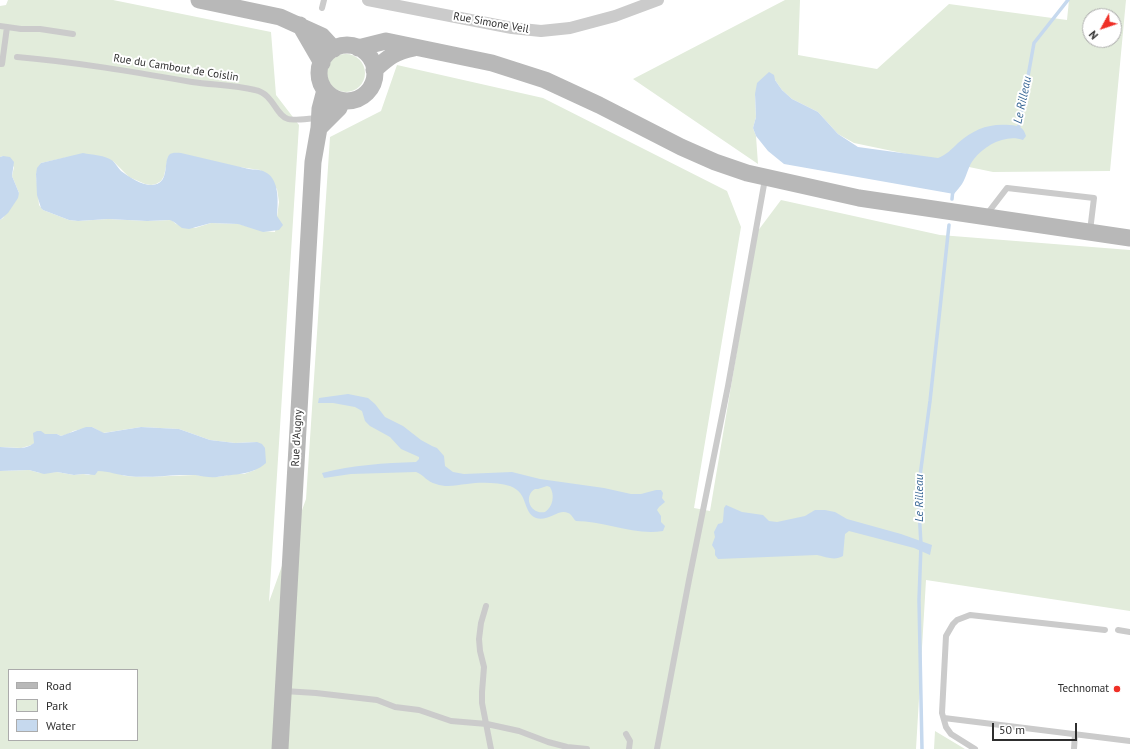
<!DOCTYPE html>
<style>
body{margin:0}
#map{position:relative;width:1130px;height:749px;overflow:hidden;background:#fff;font-family:"PT Sans",sans-serif}
canvas{display:block}
.legend{position:absolute;left:8px;top:669px;width:130px;height:72px;box-sizing:border-box;background:#fff;border:1px solid #ababab;margin:0;padding:5px 7px;list-style:none;font-size:12px;color:#2e2e2e}
.legend li{display:flex;align-items:center;gap:8px;height:20px}
.legend b{width:20px;border:1px solid #ababab}
.north{position:absolute;left:1082px;top:8px;width:40px;height:40px;box-sizing:border-box;background:#fff;border:1px solid #ababab;border-radius:50%;rotate:230deg;font-size:11px;font-weight:700;line-height:16px;text-align:center;color:#2e2e2e}
.north::after{content:'';display:block;margin:auto;width:14px;height:18px;background:#ef2f26;clip-path:polygon(50% 0,100% 100%,50% 72%,0 100%)}
.scale{position:absolute;left:992px;top:723px;width:85px;height:18px;box-sizing:border-box;border:2px solid #2e2e2e;border-top:0;padding-left:5px;font-size:12px;line-height:14px;white-space:nowrap;color:#2e2e2e;-webkit-text-stroke:3px #fff;paint-order:stroke}
</style>
<div id="map">
<canvas width="1130" height="749"></canvas>
<ul class="legend">
<li><b style="height:5px;background:#b8b8b8"></b>Road</li>
<li><b style="height:11px;background:#e2ecdb"></b>Park</li>
<li><b style="height:11px;background:#c6d9ee"></b>Water</li>
</ul>
<div class="north">N</div>
<div class="scale">50 m</div>
</div>
<script>
const g = document.querySelector('canvas').getContext('2d');
g.lineJoin = 'round';
function fillPath(path, color) { g.fillStyle = color; g.fill(path, 'evenodd'); }
function strokePath(path, color, width, dash) { g.strokeStyle = color; g.lineWidth = width; g.lineCap = dash ? 'butt' : 'round'; g.setLineDash(dash || []); g.stroke(path); }
function drawText(font, color, halo, rows, align = 'center') {
  g.font = font + ' "PT Sans",sans-serif'; g.lineWidth = 4; g.setLineDash([]); g.textBaseline = 'middle'; g.strokeStyle = halo; g.fillStyle = color; for (const [text, x, y, turn = 0] of rows) {
    g.save(); g.translate(x, y); g.rotate((+turn || 0) * Math.PI / 180); g.textAlign = isNaN(turn) ? turn : align; if (halo) g.strokeText(text, 0, 0); g.fillText(text, 0, 0); g.restore();
  }
}
const green = new Path2D(`
 M 8,0 L 113,0 L 271,32 L 276,95 L 299,125 L 269,602 L 306,499 L 330,137 L 381,111 L 397,65 L 543,98 L 727,191 L 741,227 L 694,508 L 710,511 L 757,232 L 781,200 L 940,235 L 1130,250 L 1130,611 L 926,580 L 916,749 L 0,749 L 0,471 L 29,470 L 40,473 L 57,472 L 74,475 L 83,474 L 89,475 L 98,471 L 110,471 L 125,476 L 145,477 L 195,475 L 217,477 L 234,474 L 244,474 L 255,470 L 257,442 L 235,443 L 210,440 L 179,429 L 141,427 L 103,433 L 92,427 L 73,431 L 68,434 L 61,436 L 57,434 L 45,434 L 32,445 L 21,448 L 0,447 L 0,220 L 3,218 L 19,193 L 12,176 L 14,167 L 3,156 L 0,157 L 0,6 L 6,5 ZM 68,157 L 113,161 L 129,177 L 145,184 L 151,185 L 156,184 L 161,181 L 164,176 L 168,157 L 260,170 L 277,189 L 279,202 L 275,232 L 263,231 L 239,224 L 211,223 L 195,228 L 176,224 L 174,222 L 171,220 L 147,221 L 108,219 L 78,221 L 69,220 L 43,210 L 39,205 L 36,174 L 41,163 ZM 9,670 L 137,670 L 137,740 L 9,740 Z
 M 785,0 L 800,0 L 798,55 L 877,69 L 949,4 L 1067,20 L 1069,0 L 1126,0 L 1110,171 L 993,172 L 854,143 L 838,134 L 818,112 L 792,99 L 782,90 L 775,80 L 755,94 L 756,117 L 753,128 L 756,136 L 758,164 L 633,79 ZM 1090,16 L 1114,16 L 1114,40 L 1090,40 Z
 M327 73a19 19 0 1 1 38 0a19 19 0 1 1-38 0Z
 M 935,731 L 965,749 L 934,749 Z`);
const water = new Path2D(`
 M 769,72 L 774,75 L 775,80 L 782,90 L 792,99 L 818,112 L 838,134 L 858,147 L 938,158 C 946,155 952,149 958,143 C 974,129 989,123 1010,125 C 1019,126 1023,126 1026,136 L 1023,140 C 1006,134 985,145 974,159 C 968,166 967,176 962,184 C 960,187 957,190 954,194 L 784,164 L 768,151 L 756,136 L 753,128 L 756,117 L 755,94 L 757,83 Z
 M 83,153 C 92,155 105,155 113,161 C 116,164 118,168 121,171 C 129,177 141,185 152,185 C 170,184 163,163 169,155 C 172,152 177,153 181,153 L 249,169 C 254,170 260,169 265,172 C 280,179 278,203 277,216 L 283,225 L 279,230 L 263,232 L 238,224 L 211,223 L 189,229 L 182,228 L 174,222 L 170,220 L 147,221 L 108,219 L 78,221 L 69,220 L 43,210 L 41,208 L 37,195 L 36,174 L 37,168 L 41,163 Z
 M 3,156 L 10,157 L 14,162 L 12,176 L 19,193 L 18,198 L 8,213 L 0,220 L 0,157 Z
 M 348,394 L 368,398 L 375,404 L 385,417 L 403,426 L 421,440 L 432,446 L 437,448 L 444,456 L 445,466 L 453,472 L 464,474 L 512,472 L 540,479 L 604,488 L 631,494 L 641,494 L 656,490 L 661,490 L 663,493 L 662,498 L 665,502 L 659,507 L 657,510 L 661,516 L 661,522 L 665,526 L 663,531 C 635,536 605,521 576,521 C 573,519 572,514 568,513 C 559,508 548,522 536,518 C 522,512 529,493 510,486 C 497,482 479,482 467,484 C 456,485 447,488 436,484 C 427,482 424,475 416,472 L 351,474 L 324,478 L 322,473 C 353,465 384,463 416,462 L 419,459 L 419,457 L 401,449 L 390,437 L 370,426 L 365,421 L 362,411 L 355,407 L 333,403 L 318,403 L 319,398 ZM 547,486 L 550,487 C 555,495 553,507 545,512 C 530,515 523,496 535,489 L 538,489 Z
 M 86,427 L 92,427 L 104,433 L 141,427 L 179,429 L 210,440 L 235,443 L 257,442 L 262,444 L 265,448 L 266,463 C 253,475 234,474 217,477 C 210,478 202,476 195,475 C 190,475 185,475 180,475 C 162,476 145,478 128,476 C 117,475 109,471 98,471 L 95,475 L 83,474 L 74,475 L 57,472 L 44,474 L 29,470 L 0,471 L 0,447 C 11,447 25,451 34,443 L 33,433 L 37,431 L 41,431 L 45,434 L 57,434 L 61,436 Z
 M 726,505 L 742,512 L 763,515 L 769,521 L 777,522 L 805,516 L 815,510 L 825,510 L 835,512 L 847,519 L 901,534 L 932,545 L 930,555 L 914,548 L 849,531 L 845,534 L 843,556 C 835,561 826,557 817,555 L 718,559 L 715,555 L 715,550 L 712,545 L 715,537 L 714,532 L 718,524 L 722,523 L 723,521 L 724,508 Z`);
const stream = new Path2D(`
 M 1017,129 L 1019,126 L 1034,43 L 1068,0
 M 952,199 L 953,189
 M 922,749 L 919,600 L 921,545 L 918,491 L 930,401 L 949,225`);
const service = new Path2D(`
 M 322,8 L 324,0
 M 0,26 L 21,29 L 40,29 L 73,34
 M 17,57 C 76,62 134,72 192,82 C 212,85 234,85 255,90 C 274,94 275,115 288,119 C 293,121 312,118 318,118
 M 0,64 L 2,64 L 7,27
 M 987,214 L 1007,188 L 1094,198 L 1090,231
 M 486,606 L 481,623 L 479,639 L 480,651 L 484,667 L 482,692 L 482,703 L 491,749
 M 1118,630 L 1130,632
 M 284,691 L 316,693 L 377,700 L 395,707 L 419,710 L 451,721 L 487,724 L 519,731 L 548,742 L 567,747 L 587,749
 M 944,718 L 1130,741
 M 626,734 L 630,741 L 629,749
 M 657,749 L 689,580 L 728,386 L 765,179
 M 975,749 L 951,734 L 946,727 L 942,713 L 946,636 L 953,624 L 957,620 L 970,615 L 1105,630
 M 1074,749 L 1075,734`);
const minor = new Path2D(`
 M 368,0 L 512,28 L 541,31 L 570,28 L 615,16 L 658,0`);
const secondary = new Path2D(`
 M 199,0 L 280,17 L 322,36 L 334,49
 M 300,25 L 322,63
 M319 73a28 28 0 1 1 56 0a28 28 0 1 1-56 0Z
 M 358,48 L 386,41 L 492,63 L 545,80 L 599,105 L 681,147 L 715,162 L 747,173 L 859,198 L 1130,238
 M 374,70 C 389,57 394,52 414,48
 M 319,128 L 339,108 L 342,101
 M 280,749 L 313,162 L 319,128 L 320,109 L 325,90`);
const markers = [
 [1117,689,4,"#ef2f26"]
];
const streetNames = [
 ["Rue Simone Veil",491,23,10],
 ["Rue du Cambout de Coislin",176,68,9],
 ["Rue d'Augny",297,438,-87]
];
const poiNames = [
 ["Technomat",1109,689]
];
const waterNames = [
 ["Le Rilleau",1023,100,-78],
 ["Le Rilleau",920,498,-90]
];
fillPath(green, '#e2ecdb');
fillPath(water, '#c6d9ee');
strokePath(stream, '#c6d9ee', 3.5);
strokePath(service, '#cbcbcb', 6);
strokePath(minor, '#cbcbcb', 12);
strokePath(secondary, '#b8b8b8', 17);
for (const [x, y, r, color] of markers) { const dot = new Path2D(); dot.arc(x, y, r, 0, 2 * Math.PI); g.fillStyle = color; g.fill(dot); strokePath(dot, '#fff', 1.5); }
drawText('11px', '#2e2e2e', '#fff', streetNames);
drawText('11px', '#2e2e2e', '#fff', poiNames, 'right');
drawText('italic 12px', '#376695', '#fff', waterNames);
</script>
